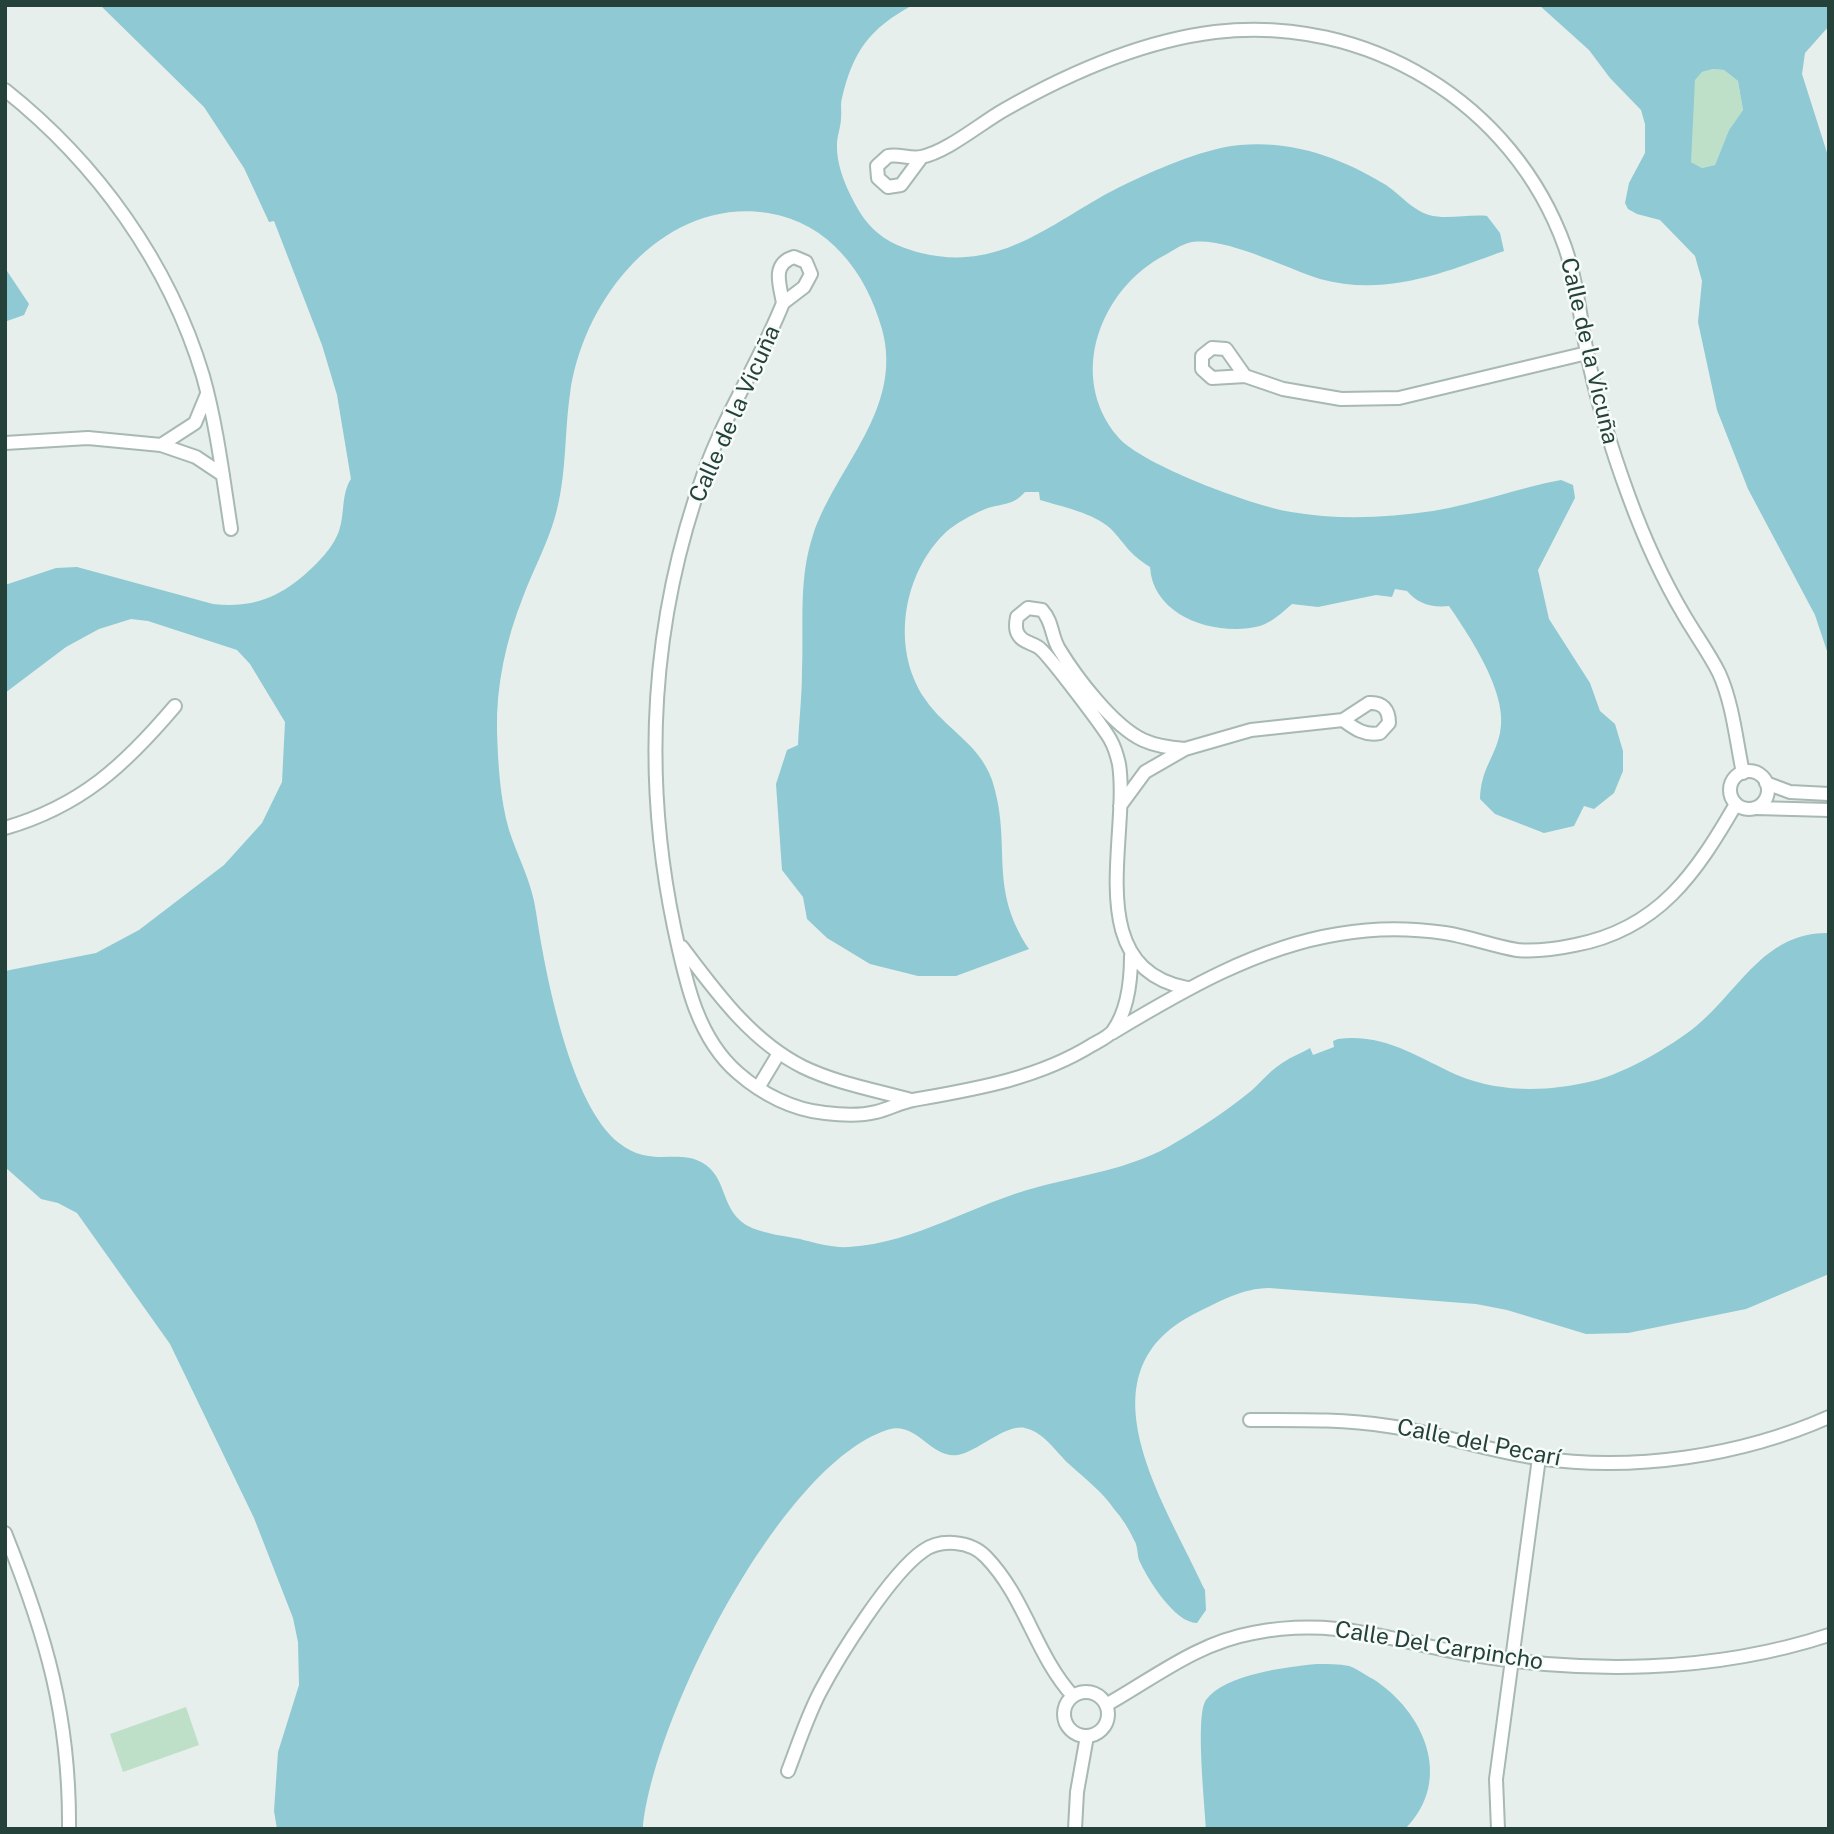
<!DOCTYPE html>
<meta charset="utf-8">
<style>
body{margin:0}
#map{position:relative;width:1834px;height:1834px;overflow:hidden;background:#e6efeb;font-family:"Public Sans",sans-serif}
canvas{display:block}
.frame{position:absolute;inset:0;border:7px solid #24423a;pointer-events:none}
</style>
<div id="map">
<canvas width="1834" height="1834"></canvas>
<div class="frame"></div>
</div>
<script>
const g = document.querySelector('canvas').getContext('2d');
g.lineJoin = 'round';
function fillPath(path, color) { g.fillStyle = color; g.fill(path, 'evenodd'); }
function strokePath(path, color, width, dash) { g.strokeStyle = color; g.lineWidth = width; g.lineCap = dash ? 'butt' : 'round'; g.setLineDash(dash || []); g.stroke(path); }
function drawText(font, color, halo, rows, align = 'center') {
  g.font = font + ' "Public Sans",sans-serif'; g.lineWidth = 5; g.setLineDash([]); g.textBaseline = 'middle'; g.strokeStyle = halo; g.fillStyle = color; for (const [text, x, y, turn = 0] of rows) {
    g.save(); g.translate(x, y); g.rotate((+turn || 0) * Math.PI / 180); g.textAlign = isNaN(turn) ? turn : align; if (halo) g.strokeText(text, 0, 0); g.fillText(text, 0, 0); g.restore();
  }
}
const green = new Path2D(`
 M 1713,69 L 1724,70 L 1738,81 L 1743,110 L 1729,130 L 1715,165 L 1702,168 L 1691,162 L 1689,154 L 1695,79 L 1702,72 Z
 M 186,1707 L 199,1745 L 123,1772 L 110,1734 Z`);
const water = new Path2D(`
 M 100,5 L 913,5 C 870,28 853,51 842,98 C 840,105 842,111 841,118 C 841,127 837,135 837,144 C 836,168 849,194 861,214 C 876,237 895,246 921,253 C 1007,274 1058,215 1130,182 C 1162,167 1206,148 1240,145 C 1293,140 1342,158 1386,185 C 1401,195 1412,210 1429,215 C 1446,220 1470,214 1487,216 L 1500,233 L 1504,251 C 1443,273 1385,297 1320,279 C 1287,269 1221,234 1188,243 C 1181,245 1172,251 1165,255 C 1101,288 1066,376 1118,437 C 1142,465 1253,506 1291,512 C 1337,520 1386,518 1433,511 C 1476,504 1518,488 1561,480 L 1573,485 L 1575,498 L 1538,570 L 1549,619 L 1590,683 L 1600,711 L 1615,724 L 1623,751 L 1623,771 L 1614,793 L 1594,809 L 1584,806 L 1574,826 L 1544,833 L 1495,814 L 1480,799 C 1481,768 1494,760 1500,733 C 1509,694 1470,637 1449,606 C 1432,608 1418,604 1407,591 L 1395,589 L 1392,597 L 1376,595 L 1318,607 L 1292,604 C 1283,612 1272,622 1260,626 C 1218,637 1153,618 1150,567 C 1128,553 1127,546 1111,529 C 1094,513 1063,507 1040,500 L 1039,492 L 1025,492 C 1012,507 999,503 983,510 C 971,515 955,524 946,532 C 903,573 890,648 925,699 C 945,729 979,743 992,780 C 1013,845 987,886 1029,949 L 956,976 L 918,976 L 870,964 L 827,938 L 807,919 L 803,897 L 782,870 L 776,784 L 787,750 L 798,745 C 799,721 802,696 802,671 C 804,625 798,580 813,535 C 836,466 904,409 882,329 C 866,272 829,223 768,213 C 664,197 583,298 570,394 C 564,436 567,475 555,517 C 547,545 533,570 523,597 C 506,640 496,685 497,731 C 498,763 500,799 509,830 C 518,858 532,882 536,912 C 545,972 570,1105 619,1143 C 651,1168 676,1149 701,1162 C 730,1177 718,1213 752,1228 C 767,1234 784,1236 800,1239 C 816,1243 832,1248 849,1247 C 916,1243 975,1203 1038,1187 C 1083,1175 1128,1169 1168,1147 C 1198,1130 1225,1112 1251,1091 C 1260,1083 1268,1073 1278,1066 C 1288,1058 1300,1054 1310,1048 L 1313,1055 L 1334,1047 L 1333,1041 L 1338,1039 C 1384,1033 1417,1057 1457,1075 C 1500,1093 1548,1092 1593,1081 C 1624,1074 1680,1042 1703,1020 C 1743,984 1767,932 1829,933 L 1829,1274 L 1746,1309 L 1628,1333 L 1586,1334 L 1507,1310 L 1476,1304 L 1269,1288 C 1243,1288 1218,1302 1194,1314 C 1075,1375 1168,1507 1205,1590 L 1206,1610 L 1197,1623 C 1175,1623 1148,1580 1139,1560 C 1137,1554 1138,1546 1134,1540 C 1129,1529 1122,1518 1114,1509 C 1102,1491 1085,1479 1069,1464 C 1056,1452 1044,1432 1025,1428 C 1005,1424 979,1451 958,1455 C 930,1459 917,1420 887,1430 C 780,1465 652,1721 643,1829 L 277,1829 L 274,1811 L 278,1752 L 299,1685 L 298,1642 L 293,1618 L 254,1518 L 170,1344 L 77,1213 L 58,1203 L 41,1199 L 5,1167 L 5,971 L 96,953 L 139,930 L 224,865 L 262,823 L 282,782 L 285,722 L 250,664 L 237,650 L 148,621 L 131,619 L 99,629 L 66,647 L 5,693 L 5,585 L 56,568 L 77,567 L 213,604 C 256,609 284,595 314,566 C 324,556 334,545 339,531 C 345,514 341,494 351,479 L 337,395 L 322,345 L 274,221 L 269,222 L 244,168 L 204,107 Z
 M 1539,5 L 1829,5 L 1829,26 L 1805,53 L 1802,74 L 1829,159 L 1829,657 L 1815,615 L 1748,489 L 1717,410 L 1698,322 L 1702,281 L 1695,256 L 1660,220 L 1637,214 L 1628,209 L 1625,203 L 1629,183 L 1645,153 L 1645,124 L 1641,110 L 1610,78 L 1589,50 ZM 1713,69 L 1724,70 L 1738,81 L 1743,110 L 1729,130 L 1715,165 L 1702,168 L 1691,162 L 1695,80 L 1702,72 Z
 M 5,268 L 29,304 L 24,315 L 7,321 Z
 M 1317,1664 C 1328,1664 1339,1664 1349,1666 C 1358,1669 1365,1675 1373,1679 C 1423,1711 1455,1779 1405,1829 L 1206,1829 C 1205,1805 1195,1715 1206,1700 C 1225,1674 1287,1667 1317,1664 Z`);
const street = new Path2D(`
 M 5,90 C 97,163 169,263 203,376 C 217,426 223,478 231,529
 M 921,158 L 901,185 L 888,187 L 878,178 L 877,166 L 888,156 C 899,154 910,159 921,157 C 947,152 981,123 1004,110 C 1067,74 1142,41 1215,32 C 1366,14 1513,102 1565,247 C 1577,282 1580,317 1587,353 C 1597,402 1612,451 1629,497 C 1644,538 1662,578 1684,615 C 1695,634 1709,653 1719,673 C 1733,704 1736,740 1743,773
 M 794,257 L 806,262 L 811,274 L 804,287 L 783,303 C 780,285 771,264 794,257 Z
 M 783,303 C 760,361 725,414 704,473 C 651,620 642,774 674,927 C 685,978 696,1037 738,1073 C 762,1094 793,1110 825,1113 C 841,1115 860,1116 876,1112 C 889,1109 901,1102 913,1100 C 975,1089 1037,1079 1092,1045 C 1099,1041 1108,1037 1113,1031 C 1128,1010 1131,981 1131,956
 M 1245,376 L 1226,349 L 1212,348 L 1202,356 L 1202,369 L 1212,378 L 1245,376 L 1283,389 L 1341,399 L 1399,398 L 1587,353
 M 207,394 L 195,423 L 161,445 L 196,457 L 223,475
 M 5,443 L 88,438 L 161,445
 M 1185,749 C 1171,748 1156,746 1143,740 C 1113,726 1076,677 1059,649 C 1051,636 1053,622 1042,610 L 1028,608 L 1017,617 C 1016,622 1015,627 1017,632 C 1021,642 1030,642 1038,647 C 1047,652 1103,727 1110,739 C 1114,746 1117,755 1119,764 C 1130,838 1080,967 1187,988
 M1730 790a19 19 0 1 1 38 0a19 19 0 1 1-38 0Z
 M 1766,783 L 1790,792 L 1829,794
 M 1120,806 L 1145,772 L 1185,749 L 1251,730 L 1343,720 L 1369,703 C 1383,702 1389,710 1389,723 L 1380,733 C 1365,736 1355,729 1343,720
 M 1756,808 L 1829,810
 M 5,828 C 81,806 125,765 175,706
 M 682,947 C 716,992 751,1041 803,1067 C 836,1083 875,1090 911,1100
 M 1112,1033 C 1182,991 1257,947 1339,934 C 1373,928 1411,928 1445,933 C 1470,937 1493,946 1517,950 C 1537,952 1556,949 1575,945 C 1659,929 1696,873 1736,804
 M 758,1088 L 779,1053
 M 1250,1420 C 1296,1420 1342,1419 1388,1426 C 1439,1433 1487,1451 1538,1458 C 1634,1472 1741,1456 1829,1417
 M 5,1533 C 46,1635 70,1717 69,1829
 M1064 1714a22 22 0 1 1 44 0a22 22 0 1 1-44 0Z
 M 1106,1705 C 1154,1678 1197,1643 1253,1633 C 1336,1617 1388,1640 1467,1654 C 1586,1674 1713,1673 1829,1635
 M 788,1771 C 798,1745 807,1717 820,1692 C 839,1656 890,1574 923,1551 C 941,1538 971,1541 986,1557 C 1025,1597 1036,1656 1073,1696
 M 1075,1829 L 1077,1792 L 1087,1736
 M 1498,1829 L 1496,1779 L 1539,1458`);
const streetNames = [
 ["Calle de la Vicuña",1589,351,77],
 ["Calle de la Vicuña",735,414,-66],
 ["Calle del Pecarí",1479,1443,11],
 ["Calle Del Carpincho",1439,1646,9]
];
fillPath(green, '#bfe0c8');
fillPath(water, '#8ec9d4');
strokePath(street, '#a8b8b2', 16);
strokePath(street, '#fff', 12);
drawText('23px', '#24423a', '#f7fbf9', streetNames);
</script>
